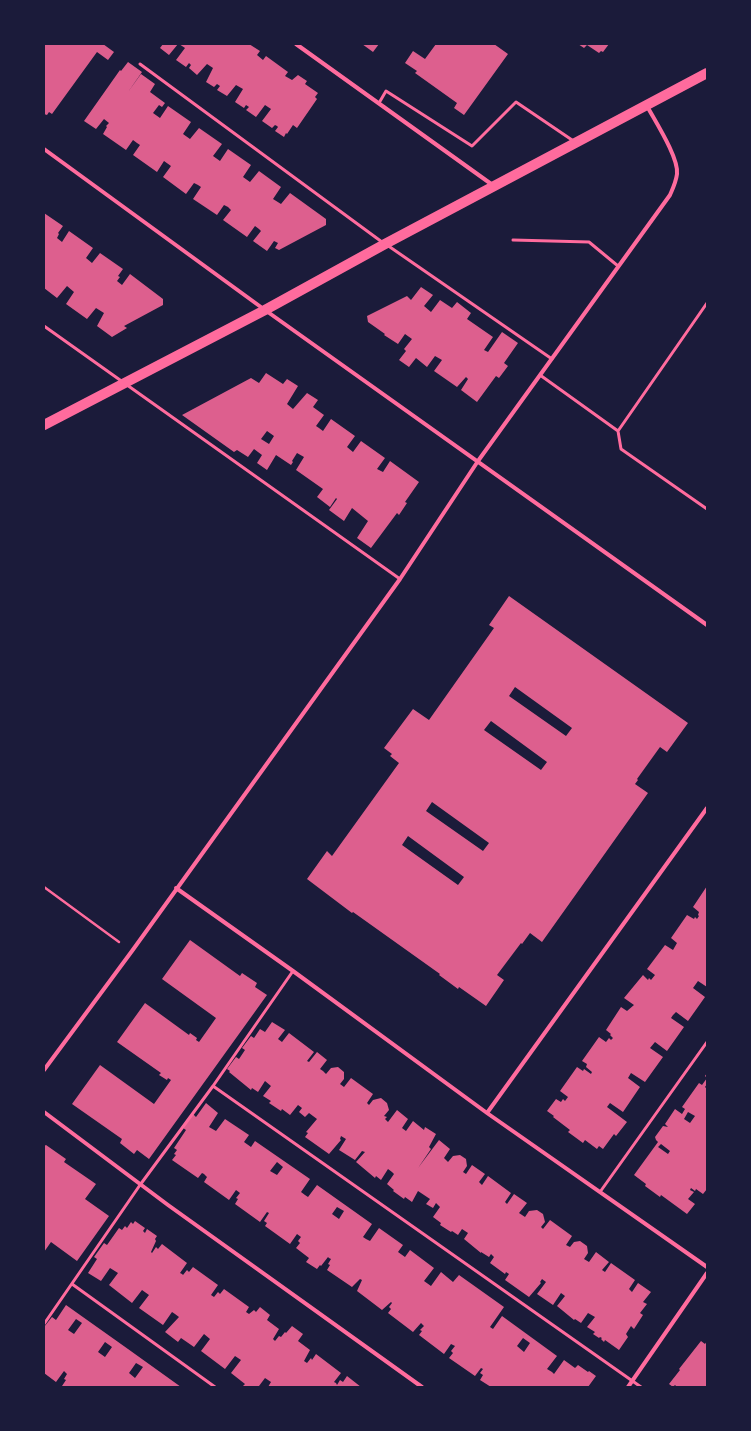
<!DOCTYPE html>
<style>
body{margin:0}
#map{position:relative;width:751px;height:1431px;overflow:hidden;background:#1b1b3a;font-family:Raleway,sans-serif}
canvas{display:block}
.frame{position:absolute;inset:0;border:45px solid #1b1b3a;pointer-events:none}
</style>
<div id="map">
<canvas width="751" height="1431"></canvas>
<div class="frame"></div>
</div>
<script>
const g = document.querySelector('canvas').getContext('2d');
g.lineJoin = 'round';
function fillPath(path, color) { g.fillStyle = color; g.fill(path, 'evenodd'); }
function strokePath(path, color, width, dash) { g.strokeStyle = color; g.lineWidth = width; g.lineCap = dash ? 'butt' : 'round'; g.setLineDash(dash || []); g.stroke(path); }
const building = new Path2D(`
 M 44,44 L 103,44 L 114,52 L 108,60 L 97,52 L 52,114 L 49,112 L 47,115 L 44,114 Z
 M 163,44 L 178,44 L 169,55 L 160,48 Z
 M 179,44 L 249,44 L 260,51 L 257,55 L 263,60 L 266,56 L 288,72 L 285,76 L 292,80 L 298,75 L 307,81 L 305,84 L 318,93 L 315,97 L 317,99 L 297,128 L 293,125 L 287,134 L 286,133 L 284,137 L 275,131 L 278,127 L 277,126 L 275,125 L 272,128 L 262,121 L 271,109 L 265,105 L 256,117 L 246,110 L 249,107 L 246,105 L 244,108 L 235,102 L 243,89 L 236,85 L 227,96 L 217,90 L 220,86 L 217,84 L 214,87 L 206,82 L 213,68 L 207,64 L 197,75 L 189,68 L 191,65 L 189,63 L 186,67 L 176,60 L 185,48 Z
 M 362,44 L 379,44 L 373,52 Z
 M 436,44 L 494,44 L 508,54 L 464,115 L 454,108 L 457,103 L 415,73 L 417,71 L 405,63 L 413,51 L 425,59 Z
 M 578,44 L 609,44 L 603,52 L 601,51 L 599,53 L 587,45 L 584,48 Z
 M 128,62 L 142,72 L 128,92 L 141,74 L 155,84 L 150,92 L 165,103 L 162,107 L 159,105 L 153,113 L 160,118 L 168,106 L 191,122 L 183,134 L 190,139 L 199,128 L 222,144 L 213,156 L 220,161 L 228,149 L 251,165 L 243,177 L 250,182 L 259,171 L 281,187 L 273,199 L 281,204 L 290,193 L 326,219 L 326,225 L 279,250 L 275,248 L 278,243 L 274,241 L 267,251 L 253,241 L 261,231 L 259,229 L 255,226 L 247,237 L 223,220 L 231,210 L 228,207 L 224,205 L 217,215 L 193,199 L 201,187 L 198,185 L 194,183 L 186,194 L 163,177 L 171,166 L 164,161 L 157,172 L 133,155 L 140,145 L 137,143 L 133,140 L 126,150 L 103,134 L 107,127 L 106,126 L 109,123 L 104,119 L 96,129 L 84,121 L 120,70 L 121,71 Z
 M 44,213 L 63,226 L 58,233 L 59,234 L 57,238 L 62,242 L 69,231 L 93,248 L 86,258 L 92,263 L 100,253 L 123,269 L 118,276 L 120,277 L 117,281 L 122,285 L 130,274 L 163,299 L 163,305 L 124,326 L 127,328 L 112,337 L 97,326 L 104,313 L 96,308 L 87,319 L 66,304 L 74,292 L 67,286 L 57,298 L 44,288 Z
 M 421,287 L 433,295 L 424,306 L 431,312 L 440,300 L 452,308 L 457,302 L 471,313 L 467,319 L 493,337 L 484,350 L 488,352 L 502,332 L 518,343 L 504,363 L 508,366 L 499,378 L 496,376 L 477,402 L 461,390 L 468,379 L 466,377 L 457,387 L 434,371 L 442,360 L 435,356 L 427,367 L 416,358 L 409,367 L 399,360 L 406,351 L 404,349 L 412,339 L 405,334 L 398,344 L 384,335 L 385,334 L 368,322 L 367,316 L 407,296 L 411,300 Z
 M 266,373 L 283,384 L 287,379 L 298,386 L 287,404 L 293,409 L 307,393 L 318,400 L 313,407 L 324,415 L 316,426 L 319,428 L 323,431 L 331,419 L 355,436 L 347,447 L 353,452 L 361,441 L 385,458 L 377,469 L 383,472 L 390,461 L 419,482 L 405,502 L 407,503 L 399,515 L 397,513 L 371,548 L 357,538 L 368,521 L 352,508 L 344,521 L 329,510 L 337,499 L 336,498 L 330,507 L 317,497 L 323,489 L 296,470 L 304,457 L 297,453 L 292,461 L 293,462 L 291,465 L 276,455 L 267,470 L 257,463 L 262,455 L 254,449 L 248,457 L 237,450 L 234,452 L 182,415 L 251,378 L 259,383 ZM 267,431 L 274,436 L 269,444 L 261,439 Z
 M 509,596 L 688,723 L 667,752 L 660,747 L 637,779 L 638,780 L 635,784 L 648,793 L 542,942 L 530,933 L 522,944 L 521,943 L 497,975 L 504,980 L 486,1006 L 459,987 L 458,989 L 439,975 L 440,974 L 353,912 L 352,913 L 307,879 L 327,851 L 332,856 L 399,763 L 390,756 L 392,754 L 384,748 L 413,709 L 429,720 L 494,628 L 489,625 ZM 515,687 L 572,728 L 566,736 L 509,696 ZM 491,721 L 547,762 L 541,770 L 484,730 ZM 432,802 L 489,843 L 483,851 L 426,811 ZM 408,836 L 464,877 L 458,885 L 402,845 Z
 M 707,886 L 707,987 L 698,981 L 693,988 L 705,997 L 688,1021 L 676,1012 L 673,1015 L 671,1018 L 684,1027 L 667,1051 L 655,1042 L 650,1048 L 663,1057 L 645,1082 L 631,1073 L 628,1078 L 640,1087 L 623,1112 L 610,1103 L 607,1107 L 627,1122 L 616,1136 L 614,1134 L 603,1149 L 599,1146 L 597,1149 L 585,1140 L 583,1143 L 568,1132 L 570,1130 L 553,1117 L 554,1116 L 547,1111 L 556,1099 L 561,1102 L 563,1099 L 565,1101 L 568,1097 L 560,1091 L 577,1067 L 583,1071 L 584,1069 L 591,1074 L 592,1072 L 586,1067 L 587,1064 L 582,1061 L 599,1037 L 606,1042 L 609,1038 L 611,1040 L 613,1038 L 610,1035 L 611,1034 L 606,1030 L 621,1007 L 627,1011 L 634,1005 L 624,998 L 643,975 L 648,980 L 649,978 L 651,980 L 655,975 L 647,969 L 665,945 L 673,950 L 677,943 L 671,938 L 687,915 L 694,919 L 695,917 L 697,919 L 699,916 L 698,915 L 699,912 L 693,907 Z
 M 190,940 L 240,976 L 242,973 L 257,983 L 255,987 L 267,995 L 149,1159 L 137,1150 L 134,1154 L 120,1143 L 122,1139 L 72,1104 L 100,1065 L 154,1104 L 171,1080 L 168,1078 L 167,1080 L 159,1075 L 161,1073 L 117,1042 L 145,1003 L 189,1035 L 190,1033 L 197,1038 L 196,1040 L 199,1042 L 216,1018 L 162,979 Z
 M 272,1022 L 285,1030 L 278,1039 L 282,1042 L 289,1033 L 314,1052 L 307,1061 L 309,1062 L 317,1052 L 327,1060 L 320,1069 L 323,1071 L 326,1074 L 331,1068 L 338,1067 L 344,1072 L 344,1079 L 340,1084 L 344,1087 L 351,1078 L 373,1094 L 367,1103 L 369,1105 L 373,1100 L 381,1098 L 387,1103 L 389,1110 L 384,1116 L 387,1117 L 385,1119 L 388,1122 L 397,1110 L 408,1119 L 402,1128 L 406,1131 L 413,1121 L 424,1130 L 425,1127 L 436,1134 L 429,1147 L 431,1149 L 418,1168 L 439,1140 L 450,1149 L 444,1158 L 448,1162 L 453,1156 L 460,1155 L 466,1159 L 467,1166 L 463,1172 L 466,1174 L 472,1165 L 485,1174 L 479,1182 L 482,1185 L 488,1176 L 511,1193 L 505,1202 L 507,1204 L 514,1194 L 527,1203 L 519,1213 L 525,1217 L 529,1211 L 537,1210 L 543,1214 L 545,1222 L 541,1227 L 543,1229 L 550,1220 L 572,1236 L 566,1245 L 570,1247 L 574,1242 L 580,1241 L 587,1246 L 588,1253 L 584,1259 L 589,1262 L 596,1252 L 609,1262 L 602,1270 L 605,1272 L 611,1263 L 635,1280 L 629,1289 L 632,1292 L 638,1283 L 651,1292 L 643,1302 L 647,1304 L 640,1313 L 643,1315 L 634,1329 L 631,1326 L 626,1334 L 628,1337 L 619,1350 L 605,1340 L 604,1342 L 601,1339 L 602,1338 L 600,1337 L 599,1338 L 593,1334 L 595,1332 L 587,1327 L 595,1317 L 588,1313 L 581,1323 L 575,1319 L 574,1320 L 557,1306 L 565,1296 L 561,1293 L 553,1305 L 537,1294 L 546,1282 L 542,1279 L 540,1282 L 541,1283 L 529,1297 L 505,1280 L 509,1274 L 506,1272 L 505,1274 L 490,1263 L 494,1257 L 491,1254 L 489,1257 L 481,1252 L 481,1253 L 464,1239 L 468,1233 L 462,1229 L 458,1235 L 452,1231 L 451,1232 L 440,1225 L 441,1223 L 433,1217 L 440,1207 L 436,1203 L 433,1208 L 426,1204 L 430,1199 L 418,1191 L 412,1202 L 405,1197 L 404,1199 L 393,1191 L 394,1190 L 387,1184 L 394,1174 L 392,1172 L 388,1169 L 381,1180 L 376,1176 L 375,1178 L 356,1162 L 365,1152 L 362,1151 L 355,1160 L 339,1150 L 346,1139 L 341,1136 L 340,1139 L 341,1140 L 329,1154 L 305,1137 L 308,1133 L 306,1132 L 317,1119 L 309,1113 L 305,1117 L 299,1112 L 302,1108 L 298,1105 L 290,1115 L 282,1109 L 281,1111 L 269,1103 L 271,1101 L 263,1096 L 271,1086 L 265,1081 L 258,1092 L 252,1088 L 251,1090 L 229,1072 L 230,1071 L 227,1069 L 236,1057 L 239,1059 L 245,1050 L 242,1048 L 251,1036 L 254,1038 L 260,1029 L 265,1032 Z
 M 707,1073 L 707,1084 L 705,1087 L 707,1089 L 707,1189 L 703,1194 L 696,1189 L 695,1191 L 691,1188 L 690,1190 L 694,1192 L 688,1199 L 695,1204 L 687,1214 L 661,1195 L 660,1197 L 645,1186 L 646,1184 L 634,1175 L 658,1142 L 656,1140 L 655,1137 L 663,1126 L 668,1127 L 665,1124 L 675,1109 L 682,1114 L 685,1109 L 682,1107 L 699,1083 L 702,1085 L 707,1078 L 705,1076 ZM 688,1112 L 695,1116 L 690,1123 L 684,1119 ZM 661,1144 L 670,1151 L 668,1154 L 658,1147 Z
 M 206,1103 L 218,1113 L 209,1127 L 216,1131 L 225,1119 L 249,1135 L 244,1142 L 251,1147 L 255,1141 L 310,1179 L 301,1192 L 305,1195 L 308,1197 L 317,1185 L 372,1224 L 363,1237 L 366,1239 L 370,1241 L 379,1228 L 403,1245 L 398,1252 L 405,1257 L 410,1250 L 434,1268 L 424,1281 L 431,1286 L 441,1272 L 453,1282 L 459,1275 L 504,1307 L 490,1327 L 493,1329 L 502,1316 L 557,1356 L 547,1369 L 552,1372 L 554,1374 L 564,1360 L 575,1368 L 578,1365 L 588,1372 L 589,1371 L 596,1376 L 588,1387 L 491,1387 L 480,1380 L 483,1375 L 480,1373 L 483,1369 L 481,1368 L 475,1376 L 449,1358 L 453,1353 L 451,1351 L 455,1346 L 451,1344 L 444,1354 L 419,1335 L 422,1331 L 420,1330 L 424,1326 L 421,1323 L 413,1332 L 388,1313 L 391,1309 L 389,1307 L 392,1303 L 391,1302 L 382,1310 L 357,1291 L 362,1280 L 360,1279 L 352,1287 L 327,1270 L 330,1265 L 328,1264 L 331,1259 L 329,1258 L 328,1257 L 321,1266 L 320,1265 L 317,1269 L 306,1262 L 309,1258 L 296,1248 L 300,1243 L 298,1241 L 301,1237 L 297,1234 L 290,1244 L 265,1226 L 267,1223 L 264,1221 L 269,1213 L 267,1212 L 260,1222 L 235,1204 L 238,1199 L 236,1198 L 240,1193 L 236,1190 L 229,1200 L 204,1182 L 207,1177 L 204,1174 L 202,1173 L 198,1178 L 172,1160 L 176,1155 L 174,1154 L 177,1150 L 174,1148 L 186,1130 L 183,1128 L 193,1114 L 196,1117 ZM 277,1162 L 283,1167 L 277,1175 L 270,1171 ZM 337,1207 L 344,1211 L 339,1219 L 332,1214 ZM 523,1338 L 530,1343 L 524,1352 L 517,1346 Z
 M 46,1145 L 66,1159 L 64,1162 L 96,1184 L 85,1199 L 109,1216 L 77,1261 L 51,1242 L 44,1252 L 44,1146 Z
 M 135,1221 L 145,1228 L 143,1231 L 145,1233 L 147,1229 L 157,1236 L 155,1239 L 156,1241 L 151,1252 L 152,1253 L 156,1247 L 158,1249 L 162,1244 L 187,1263 L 180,1273 L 182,1274 L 183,1275 L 187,1270 L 189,1272 L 193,1267 L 218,1285 L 211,1295 L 214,1297 L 218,1292 L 220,1294 L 224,1289 L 249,1307 L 246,1312 L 249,1314 L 254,1310 L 256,1312 L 260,1307 L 270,1315 L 267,1320 L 279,1329 L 273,1339 L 275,1341 L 279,1336 L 281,1337 L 285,1332 L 286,1333 L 292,1326 L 303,1334 L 298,1341 L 310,1350 L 304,1361 L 307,1363 L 311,1358 L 312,1360 L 316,1354 L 341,1373 L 334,1382 L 336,1383 L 337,1385 L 340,1380 L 343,1382 L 347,1376 L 361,1387 L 268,1387 L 271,1382 L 265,1378 L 259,1386 L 261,1387 L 244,1387 L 243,1386 L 245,1384 L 231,1373 L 241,1360 L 235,1356 L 225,1369 L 201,1351 L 210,1339 L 204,1334 L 194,1347 L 181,1338 L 178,1342 L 165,1332 L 179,1317 L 175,1314 L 172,1312 L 163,1325 L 139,1308 L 149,1295 L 142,1290 L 132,1303 L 109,1285 L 118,1273 L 110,1268 L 101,1281 L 88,1273 L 97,1259 L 94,1257 L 104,1243 L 107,1245 L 119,1228 L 122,1230 L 125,1226 L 127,1228 L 131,1222 L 133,1224 Z
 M 66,1305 L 128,1349 L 181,1387 L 62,1386 L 66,1380 L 64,1379 L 67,1374 L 64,1371 L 56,1382 L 44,1373 L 44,1327 L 52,1317 L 56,1320 ZM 76,1319 L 82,1323 L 74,1334 L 68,1330 ZM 105,1342 L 112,1347 L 105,1357 L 98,1352 ZM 136,1363 L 143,1367 L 135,1378 L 129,1373 Z
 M 701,1341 L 705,1344 L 707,1341 L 707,1387 L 677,1387 L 675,1385 L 673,1387 L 669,1384 L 680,1370 L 679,1369 Z`);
const path = new Path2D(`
 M 44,887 L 119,942`);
const service = new Path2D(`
 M 140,64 L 382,242
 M 379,103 L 386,91 L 472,146 L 516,102 L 575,142
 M 513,240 L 589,242 L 618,266
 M 387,245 L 552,359
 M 44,326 L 400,579
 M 540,375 L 618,431 L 707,303
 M 618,431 L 621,449 L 707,509
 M 293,971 L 213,1086 L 641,1387
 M 600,1192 L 707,1042
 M 72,1284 L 215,1387
 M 44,1324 L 140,1185 L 213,1086`);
const minor = new Path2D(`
 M 296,44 L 494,186
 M 44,149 L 265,310 L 707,625
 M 176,888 L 293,971 L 487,1113 L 707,1267
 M 44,1070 L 132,951 L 400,579 L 478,461 L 670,195 C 673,188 676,182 677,174 C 679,158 655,121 647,106
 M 44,1112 L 168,1205 L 422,1387
 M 487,1113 L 707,808
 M 628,1387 L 707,1273`);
const primary = new Path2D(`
 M 44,425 L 265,310 L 385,244 L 707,73`);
fillPath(building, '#dd5f8e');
strokePath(path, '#ff6b9d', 2.5);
strokePath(service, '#ff6b9d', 3);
strokePath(minor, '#ff6b9d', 4);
strokePath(primary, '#ff6b9d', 10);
</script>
